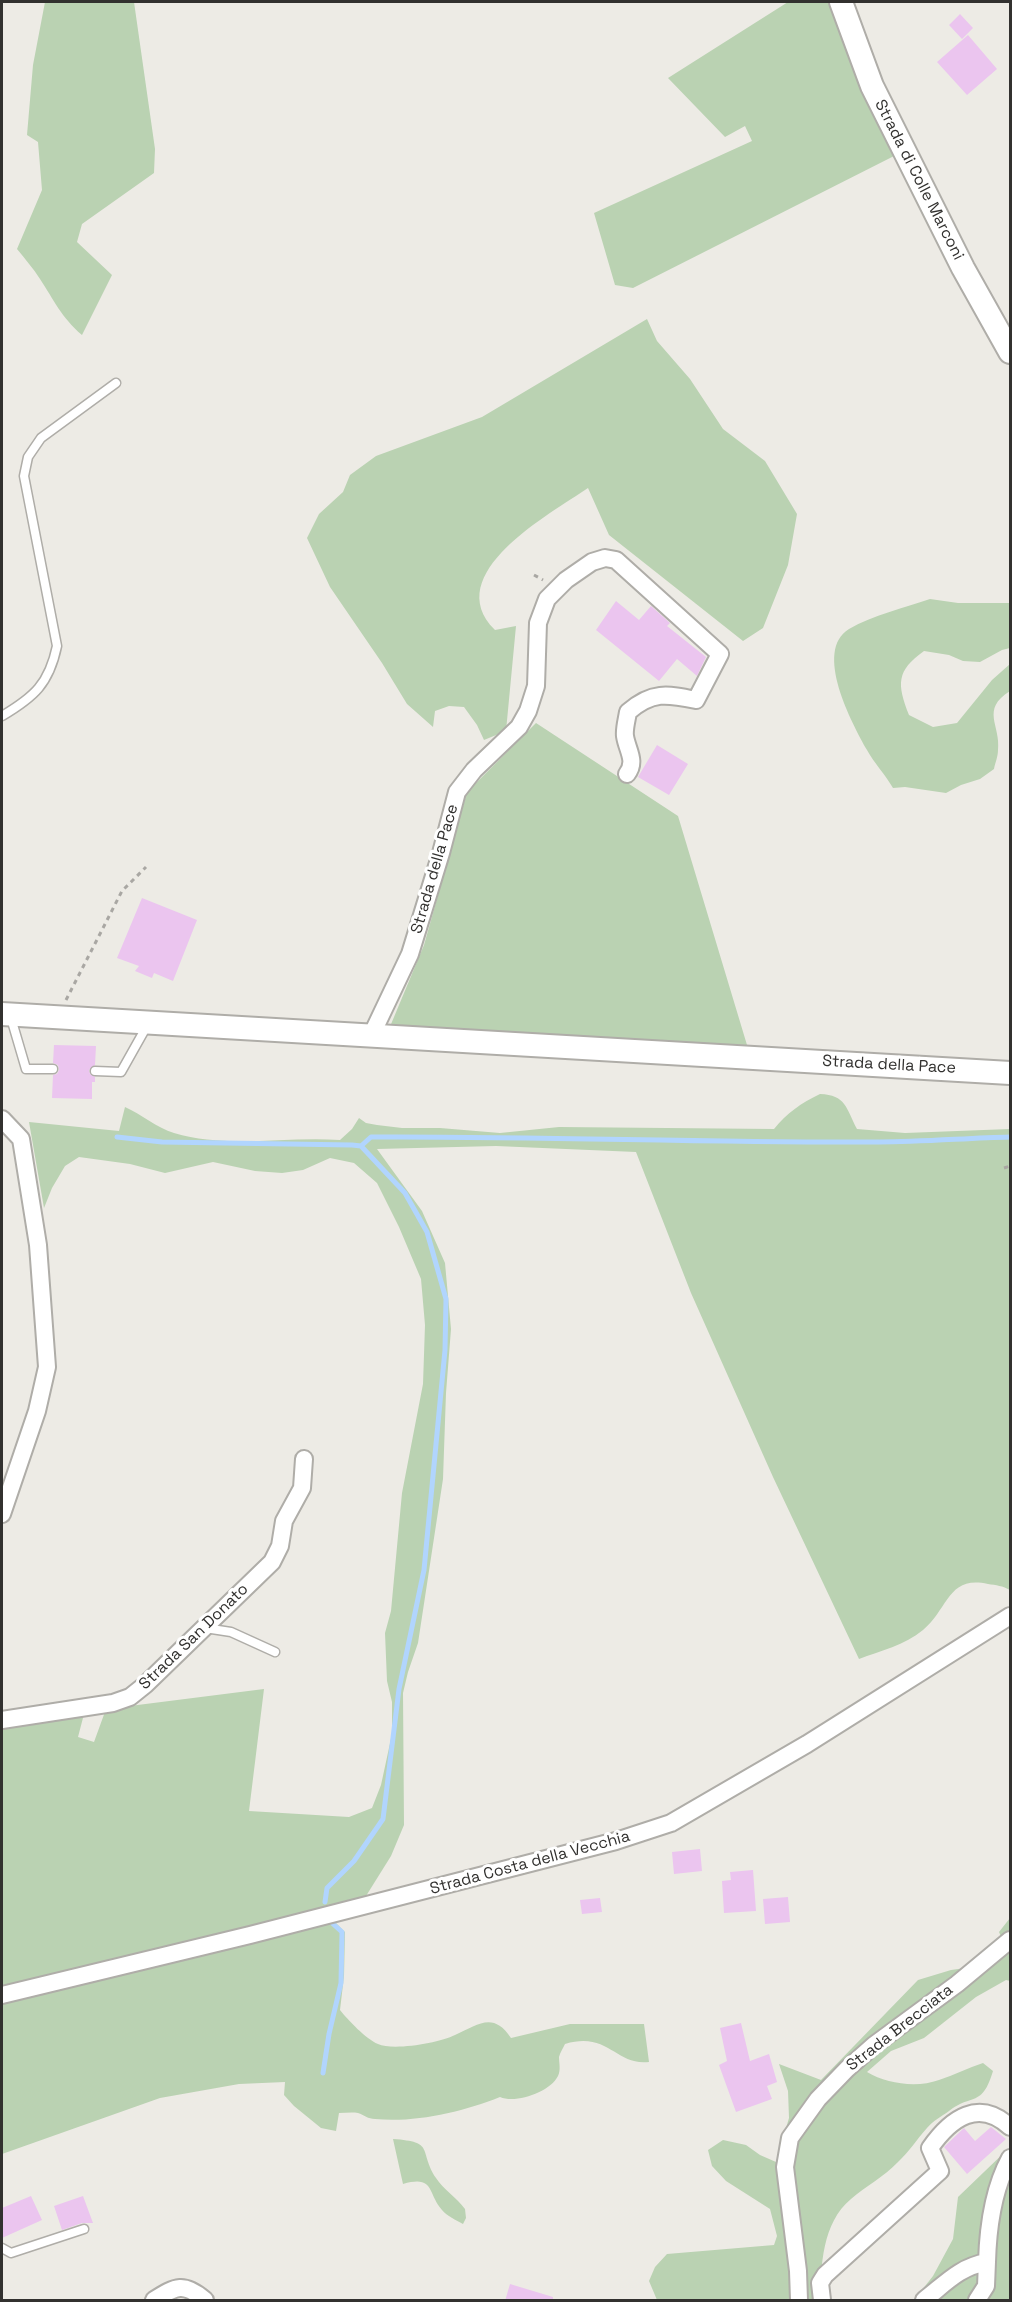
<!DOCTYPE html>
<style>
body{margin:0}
#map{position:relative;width:1012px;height:2302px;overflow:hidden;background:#edebe5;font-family:"Space Grotesk",sans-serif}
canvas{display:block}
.frame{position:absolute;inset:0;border:3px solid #32312f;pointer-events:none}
</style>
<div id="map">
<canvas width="1012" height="2302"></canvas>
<div class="frame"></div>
</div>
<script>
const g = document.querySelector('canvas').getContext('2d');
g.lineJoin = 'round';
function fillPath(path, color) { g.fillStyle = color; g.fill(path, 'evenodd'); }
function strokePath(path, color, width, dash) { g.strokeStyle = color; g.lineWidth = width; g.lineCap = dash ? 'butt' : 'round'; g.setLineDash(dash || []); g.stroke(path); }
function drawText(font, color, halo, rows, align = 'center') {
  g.font = font + ' "Space Grotesk",sans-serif'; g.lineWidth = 6; g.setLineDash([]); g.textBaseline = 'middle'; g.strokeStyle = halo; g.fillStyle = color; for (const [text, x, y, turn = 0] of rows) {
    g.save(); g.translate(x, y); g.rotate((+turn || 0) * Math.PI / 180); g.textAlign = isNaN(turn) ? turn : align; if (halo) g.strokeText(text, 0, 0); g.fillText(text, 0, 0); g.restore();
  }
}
const green = new Path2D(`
 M 45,2 L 134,2 L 155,149 L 154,173 L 82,224 L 77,242 L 112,275 L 82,335 C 61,317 54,300 40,279 C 33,268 25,259 17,249 L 42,190 L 38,142 L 27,135 L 33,65 Z
 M 788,2 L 835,2 L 896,155 L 633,288 L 615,285 L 594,213 L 752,141 L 745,126 L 725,137 L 668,78 Z
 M 647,319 L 657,341 L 690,379 L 723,429 L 765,461 L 797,514 L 788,565 L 763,628 L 743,641 L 609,535 L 588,488 C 550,514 439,574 495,630 L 516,626 L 506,731 L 484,740 L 477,725 L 464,707 L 449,706 L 435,711 L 433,727 L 407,704 L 382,663 L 330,587 L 307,538 L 319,514 L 343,492 L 350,475 L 376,456 L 482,417 Z
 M 930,599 L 958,603 L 1010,603 L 1010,648 L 1002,650 L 980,662 L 963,661 L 949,655 L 924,651 C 896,671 897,684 909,715 L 933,727 L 957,723 L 992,680 L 1010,664 L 1010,691 C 980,710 1001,725 998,750 C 998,757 995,763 994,769 L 980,779 L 961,785 L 946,793 L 905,787 L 893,788 C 885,774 874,763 867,750 C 852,723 813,651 849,629 C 873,615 904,608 930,599 Z
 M 536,723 L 678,816 L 747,1045 L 484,1035 L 389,1029 L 424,945 L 467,792 Z
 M 820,1094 C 846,1095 846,1108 857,1129 L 905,1133 L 1010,1129 L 1010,1590 C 1003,1586 996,1585 988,1584 C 948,1575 949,1608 923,1630 C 905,1645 880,1651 859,1659 L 773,1477 L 691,1293 L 636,1152 L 496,1146 L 377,1149 L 422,1211 L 445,1263 L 451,1329 L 446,1393 L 443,1479 L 418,1643 L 408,1672 L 403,1693 L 404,1825 L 391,1856 L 366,1896 L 120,1961 L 2,1988 L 2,1728 L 84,1714 L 78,1737 L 94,1742 L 106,1709 L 264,1689 L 249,1811 L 349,1817 L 372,1808 L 381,1785 L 392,1734 L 392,1702 L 387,1681 L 385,1633 L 391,1611 L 402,1493 L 423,1384 L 425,1325 L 421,1279 L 399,1227 L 377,1183 L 354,1163 L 330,1158 L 303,1170 L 282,1173 L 255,1171 L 213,1162 L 165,1173 L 130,1164 L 79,1157 L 65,1166 L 52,1188 L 44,1208 L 29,1122 L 119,1131 L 125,1107 C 141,1114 157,1128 174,1133 C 227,1149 285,1136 340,1140 L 352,1129 L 359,1118 L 366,1123 L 377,1125 L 402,1128 L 440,1128 L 500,1133 L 559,1127 L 774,1129 C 787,1113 801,1103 820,1094 Z
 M 1010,1918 L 1010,1981 L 1006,1980 L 976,1997 L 924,2038 L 891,2051 L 867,2072 C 887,2084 917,2088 939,2080 C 954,2075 968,2068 983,2063 L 993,2071 C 982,2108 972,2093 949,2111 C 942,2116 933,2121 927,2128 C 917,2139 909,2152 898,2162 C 884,2177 866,2186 851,2199 C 822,2223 821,2266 820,2300 L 657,2300 L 649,2281 L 655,2267 L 667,2254 L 774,2245 L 777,2236 L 770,2209 L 726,2181 L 712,2166 L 708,2150 L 723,2140 L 746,2145 L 760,2155 L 776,2162 L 789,2118 L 788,2091 L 779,2064 L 821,2080 L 918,1980 L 951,1970 L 987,1965 L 1006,1948 L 999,1932 Z
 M 334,1921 L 345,1932 L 344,1976 L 340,2010 C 348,2020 366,2039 378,2044 C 393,2051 439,2043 455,2035 C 478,2025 493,2011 511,2038 L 570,2024 L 644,2024 L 649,2062 C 615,2066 609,2031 565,2044 C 563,2048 560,2053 559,2057 C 559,2063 561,2070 558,2076 C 550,2092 516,2104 500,2097 C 462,2112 415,2123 375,2119 C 368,2119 364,2115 358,2113 C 352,2112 345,2113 339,2113 L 336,2131 L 321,2128 L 294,2106 L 284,2095 L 285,2082 L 239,2084 L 160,2098 L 2,2154 L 2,2003 Z
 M 393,2139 C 436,2142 418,2150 436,2178 C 443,2189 457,2198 465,2209 L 466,2218 L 463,2224 C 456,2220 447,2216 442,2210 C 427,2193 435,2175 403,2184 Z
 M 1010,2147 L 1009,2300 L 914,2300 L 933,2276 L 953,2239 L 958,2197 Z`);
const stream = new Path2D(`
 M 117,1137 L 162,1142 L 352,1145 L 361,1146 L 405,1193 L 427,1232 L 446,1299 L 445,1350 L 424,1570 L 399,1689 L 383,1819 L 354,1861 L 327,1888 L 325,1902
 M 361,1146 L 371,1137 C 540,1136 710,1143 879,1142 C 923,1142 967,1138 1010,1137
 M 323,2073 L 329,2034 L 341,1983 L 342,1932 L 331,1922`);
const building = new Path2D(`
 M 960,14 L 973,28 L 962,39 L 949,25 Z
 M 968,35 L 997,69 L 967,95 L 937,62 Z
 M 616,601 L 639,620 L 651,606 L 670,623 L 667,626 L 706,657 L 697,676 L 677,659 L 659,681 L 596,630 Z
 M 657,745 L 688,764 L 669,795 L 638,777 Z
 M 142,898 L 197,920 L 173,981 L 154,973 L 152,978 L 135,971 L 139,966 L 117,958 Z
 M 54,1045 L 96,1046 L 95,1065 L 89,1070 L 90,1074 L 95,1077 L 95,1082 L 92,1082 L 92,1099 L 52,1098 L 53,1075 L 57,1074 L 59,1070 L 58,1065 L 53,1063 Z
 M 700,1849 L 702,1871 L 674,1874 L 672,1852 Z
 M 753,1870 L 756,1911 L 724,1913 L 722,1881 L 731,1880 L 730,1872 Z
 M 788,1897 L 790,1922 L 765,1924 L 763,1899 Z
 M 600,1898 L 602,1912 L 582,1914 L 580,1900 Z
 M 741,2023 L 750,2061 L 769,2054 L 777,2082 L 767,2086 L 772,2099 L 736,2112 L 719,2065 L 727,2061 L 720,2028 Z
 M 991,2127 L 1006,2139 L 967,2174 L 944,2147 L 964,2128 L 975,2141 Z
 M 31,2196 L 42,2220 L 2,2238 L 2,2208 Z
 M 83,2196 L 93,2223 L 82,2223 L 62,2230 L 54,2206 Z
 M 510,2284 L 553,2297 L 553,2301 L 505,2301 Z`);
const path = new Path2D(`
 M 534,575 L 543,580
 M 66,1000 L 122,891 L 146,867
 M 1004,1168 L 1010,1166`);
const lane = new Path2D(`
 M 2,716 C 34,697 49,684 57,646 L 24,476 L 28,457 L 41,438 L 116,383
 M 11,1018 L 26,1069 L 53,1069
 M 95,1071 L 121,1072 L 148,1024
 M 205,1628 L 231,1632 L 275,1652
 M 2,2248 L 11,2253 L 84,2229`);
const street = new Path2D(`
 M 372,1034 L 410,954 L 441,853 L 457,792 L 474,770 L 519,727 L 528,711 L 536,686 L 538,623 L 547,599 L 566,580 L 592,562 L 605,558 L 616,560 L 720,654 L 696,700 C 667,694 652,691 628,712 C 627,719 624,729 625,736 C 627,750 637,761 627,774
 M 2,1119 L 21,1139 L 38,1245 L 47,1367 L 37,1411 L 2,1514
 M 2,1720 L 113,1703 L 130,1697 L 145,1685 L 272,1562 L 280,1546 L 284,1521 L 302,1488 L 304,1459
 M 2,1995 L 250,1935 L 616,1841 L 671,1823 L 807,1744 L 1010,1616
 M 987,2262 C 988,2226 993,2189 1010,2158
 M 154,2300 C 176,2286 184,2282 205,2300
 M 799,2300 L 798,2271 L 785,2167 L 790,2138 L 818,2099 L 847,2069 L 874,2045 L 957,1984 L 1010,1940
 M 822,2300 L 820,2283 L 825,2275 L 940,2171 L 930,2148 C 951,2118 979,2098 1010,2127
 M 924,2300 C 945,2284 959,2267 987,2262 L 986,2286 L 977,2300`);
const secondary = new Path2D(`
 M 841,2 L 872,86 L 963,268 L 1010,352
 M 2,1014 L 1010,1073`);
const streetNames = [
 ["Strada di Colle Marconi",919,180,63],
 ["Strada della Pace",435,869,-74],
 ["Strada della Pace",889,1065,3],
 ["Strada San Donato",194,1637,-44],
 ["Strada Costa della Vecchia",530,1863,-15],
 ["Strada Brecciata",900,2028,-38]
];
fillPath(green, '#bad2b2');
strokePath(stream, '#b1d5fe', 5);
fillPath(building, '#ebc5ef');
strokePath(lane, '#afada8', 11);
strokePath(street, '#afada8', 20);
strokePath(secondary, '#afada8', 26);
strokePath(path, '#a9a7a3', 3, [4.5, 4.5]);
strokePath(lane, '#fff', 8);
strokePath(street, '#fff', 16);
strokePath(secondary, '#fff', 22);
drawText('16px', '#32312f', '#fff', streetNames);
</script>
